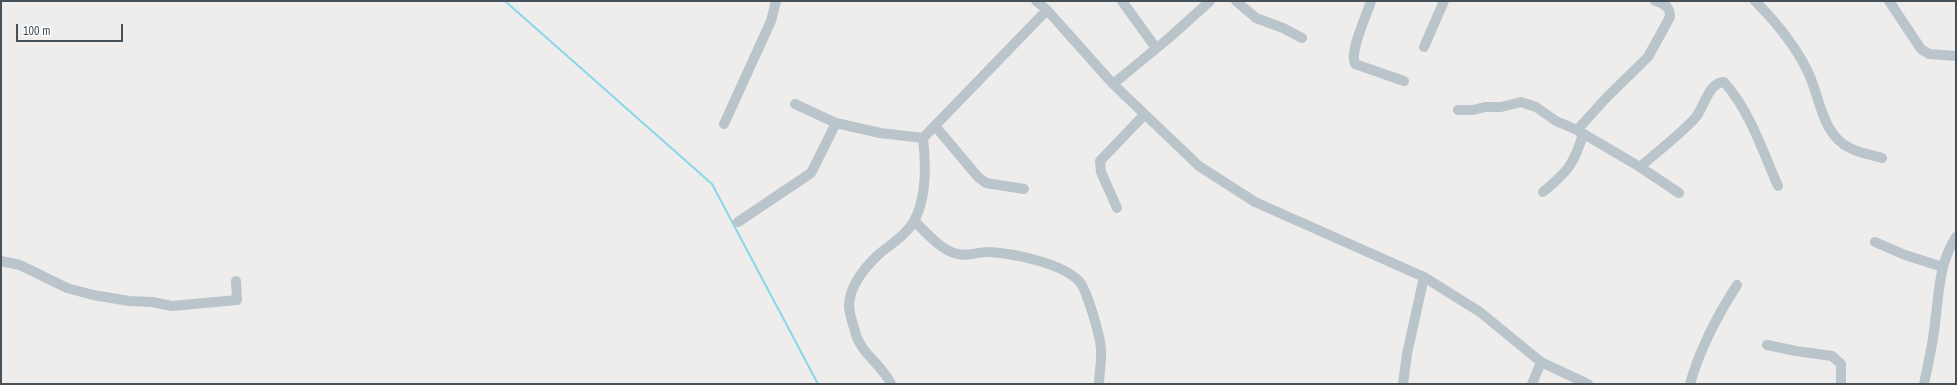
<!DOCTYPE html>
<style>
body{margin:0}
#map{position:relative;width:1957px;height:385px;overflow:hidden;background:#efecec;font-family:"Archivo Narrow",sans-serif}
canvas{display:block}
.frame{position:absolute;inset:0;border:2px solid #455059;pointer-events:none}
.scale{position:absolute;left:16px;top:24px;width:107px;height:18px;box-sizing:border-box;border:2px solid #455059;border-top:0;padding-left:5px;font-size:12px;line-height:14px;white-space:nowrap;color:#455059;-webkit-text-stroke:3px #fff;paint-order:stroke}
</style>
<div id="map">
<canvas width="1957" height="385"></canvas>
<div class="frame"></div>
<div class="scale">100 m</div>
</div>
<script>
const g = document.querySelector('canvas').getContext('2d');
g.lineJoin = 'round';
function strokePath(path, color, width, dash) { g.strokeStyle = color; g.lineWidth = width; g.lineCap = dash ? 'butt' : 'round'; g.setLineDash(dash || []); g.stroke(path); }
const stream = new Path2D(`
 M 505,1 L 712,184 L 818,384`);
const minor = new Path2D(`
 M 1036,1 L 1047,10 L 1113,84 L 1199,166 L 1255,202 L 1424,277 L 1480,312 L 1541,362 L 1588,384
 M 1122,1 L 1156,48
 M 1236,1 L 1256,18 L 1283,28 L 1302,38
 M 1371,1 C 1367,15 1349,51 1355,64 L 1404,81
 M 1655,1 C 1665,4 1670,7 1670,17 L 1648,57 L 1608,96 L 1577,130 L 1640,167 L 1679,193
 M 1755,1 C 1776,22 1795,45 1808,72 C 1820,97 1822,135 1850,148 C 1859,153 1872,155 1882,158
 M 1889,1 L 1921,49 L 1929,54 L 1956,56
 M 1424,47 L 1444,1
 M 1113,84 L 1169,38 L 1210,1
 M 795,104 L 836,123 L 880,133 L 923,138 L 1047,10
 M 1458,110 L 1473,110 L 1485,107 L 1501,107 L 1521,102 L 1536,107 L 1556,121 L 1577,130
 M 724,124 L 771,21 L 776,1
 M 936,127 L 978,177 L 986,183 L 1024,189
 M 1640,167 C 1657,152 1682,133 1696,117 C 1704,107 1709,82 1724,82 C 1750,111 1762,150 1778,186
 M 1543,192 C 1567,172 1574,165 1583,134
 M 1117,208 L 1101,172 L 1100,161 L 1144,115
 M 914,221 C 926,232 939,248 954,253 C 967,258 978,251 990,252 C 1016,254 1061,263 1079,281 C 1087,290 1101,338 1101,351 C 1102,361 1099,373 1099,384
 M 738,222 L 811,173 L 836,123
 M 1875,242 L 1905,255 L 1943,267
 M 1,261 L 20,265 L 67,288 L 93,295 L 129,301 L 152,302 L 172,306 L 237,300 L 236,281
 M 1767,345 L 1796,351 L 1832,356 L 1841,364 L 1841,384
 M 891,384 C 882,365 862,354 856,335 C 854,326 849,315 849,305 C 850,286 865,267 879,254 C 891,244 906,235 914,221 C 927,197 926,164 923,138
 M 1403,384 L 1407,354 L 1424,277
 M 1532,384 L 1541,362
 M 1690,384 C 1700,348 1717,316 1737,285
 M 1924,384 C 1928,364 1933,344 1935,323 C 1939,293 1939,263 1956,237`);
strokePath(stream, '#87d8ea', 2);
strokePath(minor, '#bac4cb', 10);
</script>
